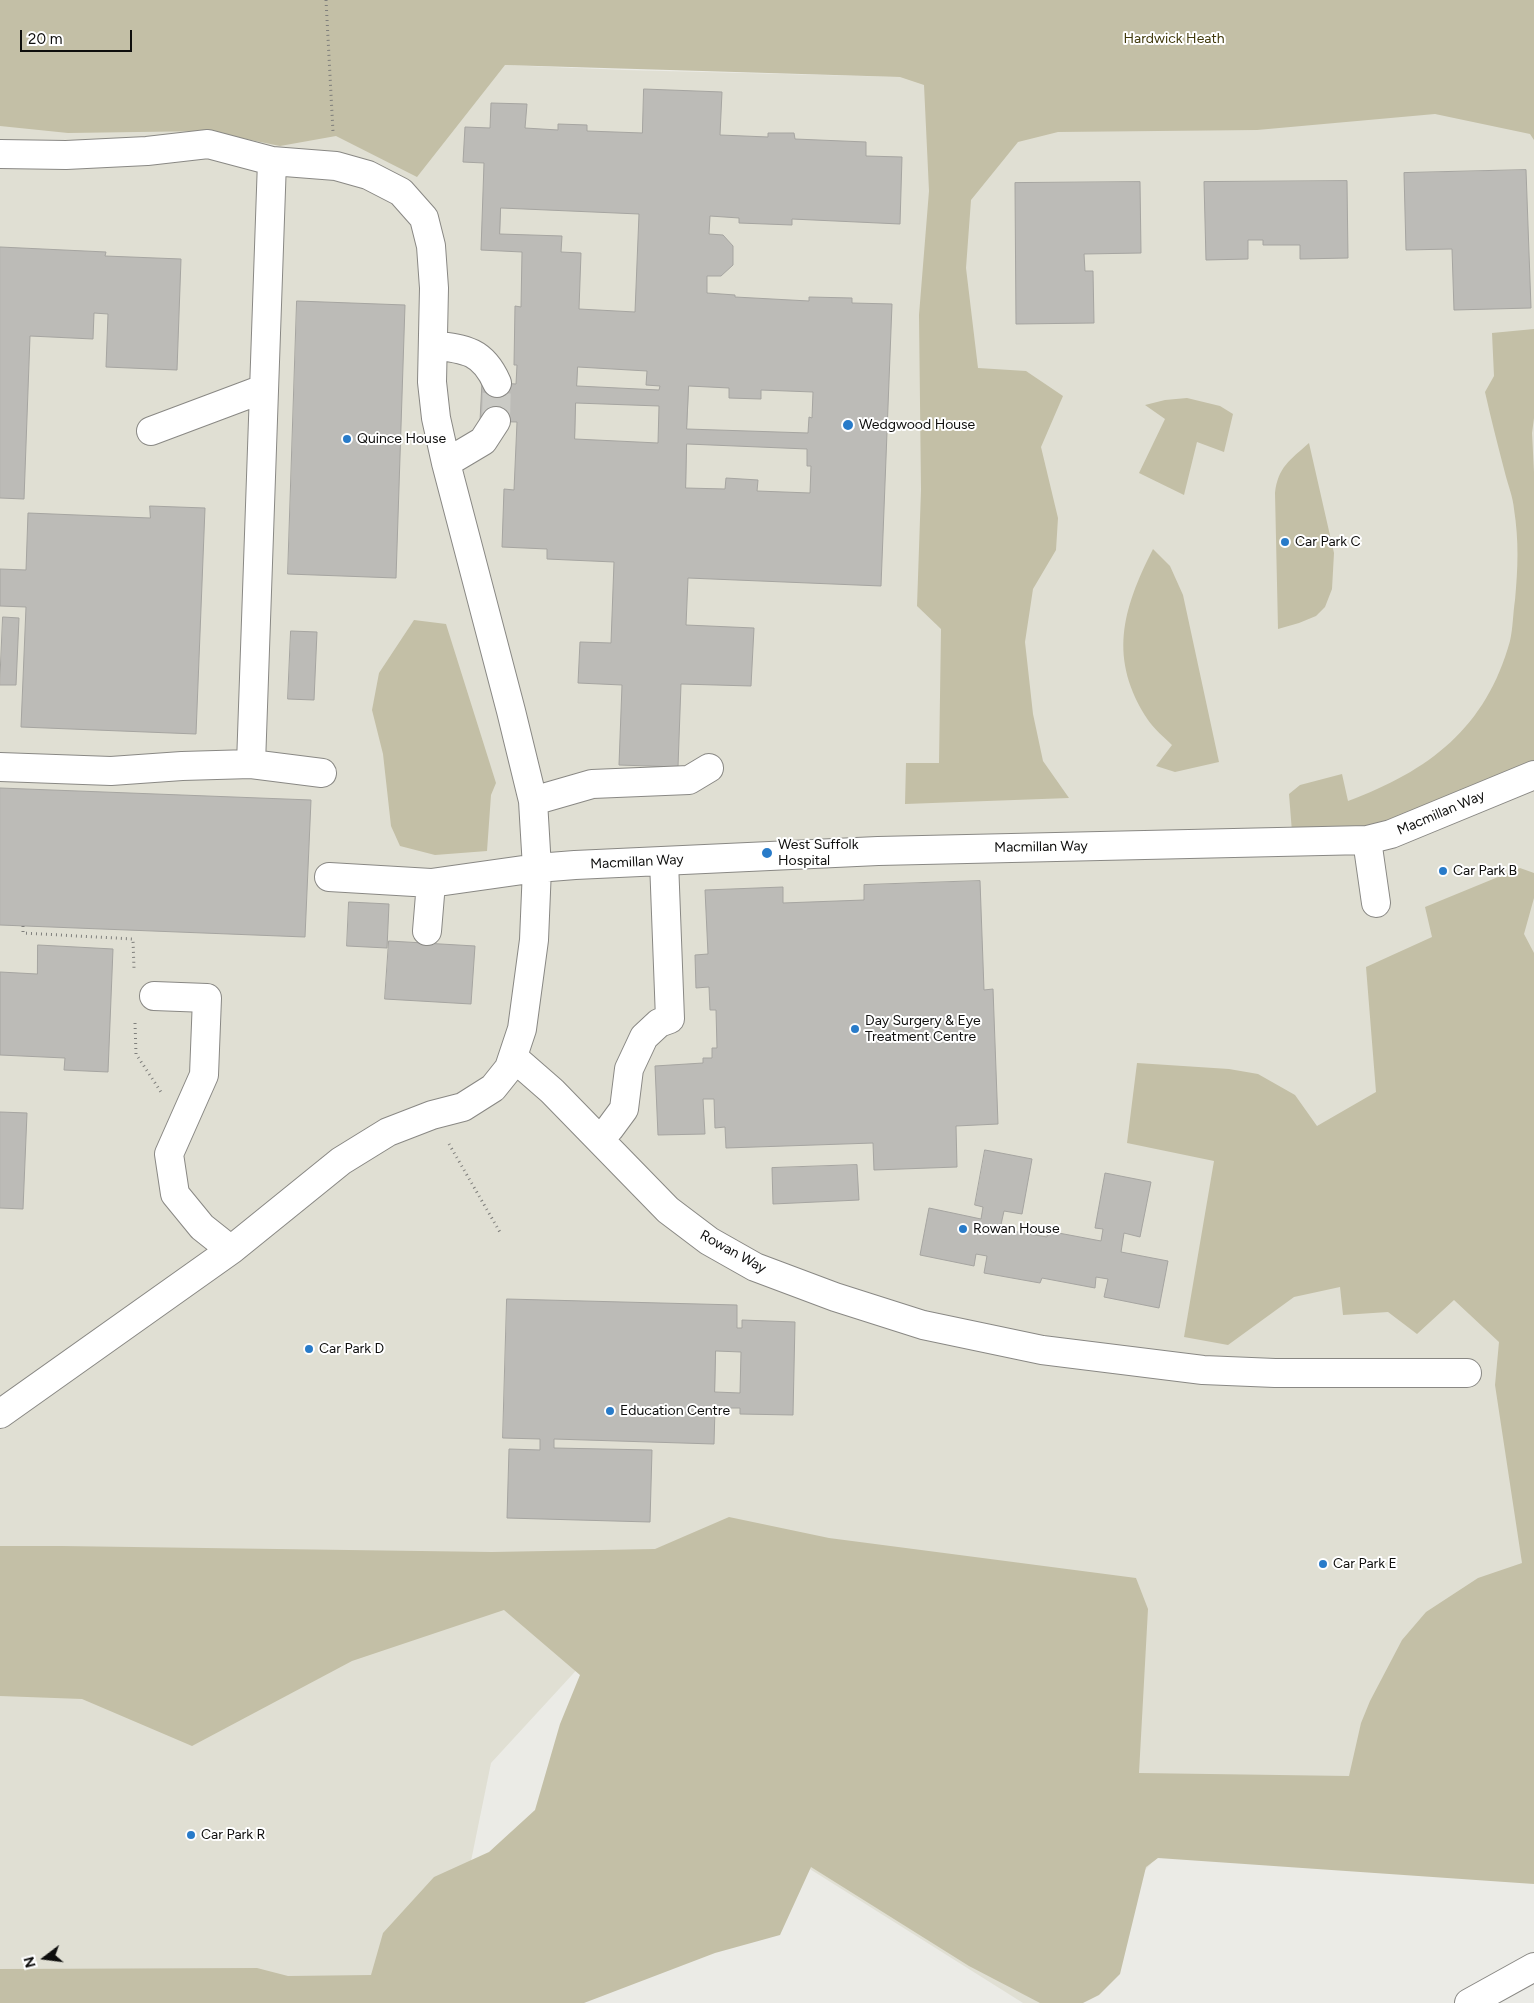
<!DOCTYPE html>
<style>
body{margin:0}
#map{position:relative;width:1534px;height:2003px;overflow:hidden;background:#ebebe6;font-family:Figtree,sans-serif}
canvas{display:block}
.north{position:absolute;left:20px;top:1933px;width:50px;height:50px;-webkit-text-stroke:4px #fff;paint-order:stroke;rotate:255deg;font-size:14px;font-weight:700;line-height:20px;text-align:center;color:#0e0e0d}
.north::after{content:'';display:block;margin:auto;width:18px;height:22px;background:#0e0e0d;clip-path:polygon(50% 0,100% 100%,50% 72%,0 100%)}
.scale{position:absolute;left:20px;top:30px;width:112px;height:22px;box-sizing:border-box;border:2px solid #0e0e0d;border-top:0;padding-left:6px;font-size:15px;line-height:18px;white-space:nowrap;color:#0e0e0d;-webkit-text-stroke:4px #fff;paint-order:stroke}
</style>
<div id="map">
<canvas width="1534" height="2003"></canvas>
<div class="north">N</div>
<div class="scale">20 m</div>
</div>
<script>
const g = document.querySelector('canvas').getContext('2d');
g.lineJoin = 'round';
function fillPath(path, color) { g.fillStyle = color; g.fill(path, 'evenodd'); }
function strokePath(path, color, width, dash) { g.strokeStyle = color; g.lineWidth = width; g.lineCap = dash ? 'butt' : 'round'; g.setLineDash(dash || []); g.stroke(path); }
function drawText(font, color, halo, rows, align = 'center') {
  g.font = font + ' Figtree,sans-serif'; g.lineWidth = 4; g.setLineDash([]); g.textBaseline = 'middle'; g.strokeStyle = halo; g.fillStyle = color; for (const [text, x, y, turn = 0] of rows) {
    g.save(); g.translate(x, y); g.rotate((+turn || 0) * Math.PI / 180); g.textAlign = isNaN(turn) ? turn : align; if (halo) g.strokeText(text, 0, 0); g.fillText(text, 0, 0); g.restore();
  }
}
const built = new Path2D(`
 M 0,31 L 504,65 L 625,70 L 900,77 L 1534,74 L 1534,1748 L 1172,1842 L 1117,1899 L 1051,2003 L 1023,2003 L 743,1827 L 617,1626 L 491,1763 L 442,2003 L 0,2003 Z`);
const green = new Path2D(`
 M 0,0 L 1534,0 L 1534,140 L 1530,134 L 1435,114 L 1257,130 L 1058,132 L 1018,142 L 971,200 L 966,268 L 978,368 L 1026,371 L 1063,396 L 1041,447 L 1058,518 L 1056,550 L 1033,589 L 1025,642 L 1033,714 L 1043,761 L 1069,798 L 905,804 L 906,763 L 939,763 L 941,629 L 917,606 L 921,490 L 919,315 L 929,191 L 924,85 L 900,77 L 505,65 L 417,177 L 336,136 L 280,146 L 207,131 L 68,133 L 0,126 Z
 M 1534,329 L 1534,418 L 1532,433 L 1534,472 L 1534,760 L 1392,821 L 1358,833 L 1292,832 L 1289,794 L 1300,785 L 1342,774 L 1348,801 C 1429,771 1486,728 1510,641 C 1513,628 1513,613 1515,600 C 1518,568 1519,541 1514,509 C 1513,497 1508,485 1505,473 C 1498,446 1491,419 1485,392 L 1494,376 L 1492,333 Z
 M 1187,398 L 1220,406 L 1233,414 L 1224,452 L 1197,442 L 1184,495 L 1139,473 L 1165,419 L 1145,405 L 1165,400 Z
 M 1309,443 L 1334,553 L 1332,589 L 1325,607 L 1316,616 L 1299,623 L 1278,629 L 1275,493 C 1278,467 1290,460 1309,443 Z
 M 1153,549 L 1170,566 L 1183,595 L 1219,762 L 1175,772 L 1156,766 L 1172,745 C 1164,737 1154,729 1148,720 C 1108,659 1122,610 1153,549 Z
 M 414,620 L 446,624 L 496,783 L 491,795 L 487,851 L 435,855 L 400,846 L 391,826 L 383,754 L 372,710 L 379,673 Z
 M 1520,868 L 1534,873 L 1534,898 L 1524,934 L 1534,953 L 1534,1884 L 1158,1858 L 1146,1867 L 1120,1974 L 1099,1995 L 1083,2003 L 1040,2003 L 969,1966 L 811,1867 L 780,1935 L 715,1953 L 584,2003 L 0,2003 L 0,1969 L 257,1968 L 288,1976 L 371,1975 L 383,1933 L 434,1877 L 489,1852 L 535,1810 L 560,1724 L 580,1675 L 504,1610 L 352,1661 L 192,1746 L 82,1699 L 0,1696 L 0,1546 L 62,1546 L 492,1552 L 655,1549 L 729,1517 L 829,1538 L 1136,1578 L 1148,1609 L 1139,1773 L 1349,1776 L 1361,1723 L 1370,1701 L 1402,1640 L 1426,1612 L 1478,1578 L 1522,1563 L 1495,1385 L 1499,1342 L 1454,1300 L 1417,1334 L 1388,1312 L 1343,1315 L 1340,1287 L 1294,1297 L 1228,1345 L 1184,1337 L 1214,1161 L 1127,1143 L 1137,1063 L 1229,1069 L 1258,1074 L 1295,1095 L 1317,1126 L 1376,1092 L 1366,967 L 1432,937 L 1425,907 Z`);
const building = new Path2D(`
 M 644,89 L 722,92 L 720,135 L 768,137 L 768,133 L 794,133 L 795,139 L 866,142 L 866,156 L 902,157 L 900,224 L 792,219 L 792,225 L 739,223 L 739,218 L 710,216 L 709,234 L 723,235 L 733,246 L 733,265 L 721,276 L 707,276 L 707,293 L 735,295 L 735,297 L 809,301 L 809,297 L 852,298 L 852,303 L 892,304 L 881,586 L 688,578 L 686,625 L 754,628 L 751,686 L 681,684 L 678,767 L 619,765 L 622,685 L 578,683 L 580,642 L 611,643 L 614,562 L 547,559 L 547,549 L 502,547 L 504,489 L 514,490 L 517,422 L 480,421 L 482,382 L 516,384 L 517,365 L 514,365 L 515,306 L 521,307 L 522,252 L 481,250 L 484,163 L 463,162 L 465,127 L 490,128 L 491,103 L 527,104 L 525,128 L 558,130 L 558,124 L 587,125 L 587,131 L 642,133 ZM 501,208 L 639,214 L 635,312 L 579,309 L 581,253 L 561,252 L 562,236 L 500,234 ZM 578,367 L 647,371 L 646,385 L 660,386 L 659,390 L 577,386 ZM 689,386 L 729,388 L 729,398 L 761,399 L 761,390 L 813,392 L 812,418 L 809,417 L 808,433 L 687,429 ZM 576,403 L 659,406 L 658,443 L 575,439 ZM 687,444 L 807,449 L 807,466 L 811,466 L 810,493 L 757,491 L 758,480 L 726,478 L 725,489 L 686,488 Z
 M 1526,170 L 1531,308 L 1454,310 L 1452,249 L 1406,250 L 1404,173 Z
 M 1347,181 L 1348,258 L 1300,259 L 1300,245 L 1263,245 L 1263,240 L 1248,240 L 1248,259 L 1206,260 L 1204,182 Z
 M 1140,182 L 1141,253 L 1084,254 L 1085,271 L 1093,271 L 1094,323 L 1016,324 L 1015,183 Z
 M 0,247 L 106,252 L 105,256 L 181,259 L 177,370 L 106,367 L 108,314 L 94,313 L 93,339 L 30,336 L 24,499 L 0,498 Z
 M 297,301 L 405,305 L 396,578 L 288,574 Z
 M 150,506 L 205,508 L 196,734 L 21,727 L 26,607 L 0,606 L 0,569 L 26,570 L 28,513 L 150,518 Z
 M 3,617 L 19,618 L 16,685 L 0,685 Z
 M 291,631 L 317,632 L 314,700 L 288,699 Z
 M 0,788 L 311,800 L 305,937 L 0,925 Z
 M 980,881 L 984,990 L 993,989 L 998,1124 L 956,1126 L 957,1167 L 874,1170 L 873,1143 L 726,1148 L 725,1127 L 715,1128 L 714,1099 L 703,1099 L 705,1134 L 658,1135 L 655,1066 L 703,1063 L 703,1058 L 712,1058 L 712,1048 L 717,1048 L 716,1010 L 710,1010 L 709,987 L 696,988 L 695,955 L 708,954 L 705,890 L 783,887 L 783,903 L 864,900 L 864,885 Z
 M 349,902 L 389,904 L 387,948 L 347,946 Z
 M 389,941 L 475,946 L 471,1004 L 385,999 Z
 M 38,945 L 113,949 L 108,1072 L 64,1070 L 65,1058 L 0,1055 L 0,972 L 37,974 Z
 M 0,1112 L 27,1113 L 23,1209 L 0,1208 Z
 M 985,1150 L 1032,1159 L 1022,1214 L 1004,1211 L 1000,1229 L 1047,1237 L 1048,1231 L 1101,1241 L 1103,1229 L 1095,1228 L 1105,1173 L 1151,1182 L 1140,1237 L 1124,1233 L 1121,1252 L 1168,1261 L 1159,1308 L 1104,1297 L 1108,1279 L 1096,1277 L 1095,1288 L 1042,1278 L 1040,1283 L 984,1273 L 987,1256 L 976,1254 L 974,1266 L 920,1255 L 929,1208 L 981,1219 L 983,1207 L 975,1205 Z
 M 857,1165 L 859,1200 L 773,1204 L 772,1168 Z
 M 507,1299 L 737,1305 L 737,1328 L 742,1328 L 742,1320 L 795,1322 L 793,1415 L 740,1414 L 740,1408 L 715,1408 L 714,1444 L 554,1439 L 554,1448 L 652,1450 L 650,1522 L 507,1518 L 509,1449 L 540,1450 L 540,1439 L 503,1438 ZM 716,1351 L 741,1352 L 740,1393 L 715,1392 Z`);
const minorTunnel = new Path2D(`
 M 496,421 L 497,383`);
const path = new Path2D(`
 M 326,0 L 333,132
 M 23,926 L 23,933 L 133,939 L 134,969
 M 135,1023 L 136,1054 L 161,1092
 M 449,1144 L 501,1234`);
const minor = new Path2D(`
 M 0,154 L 66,155 L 147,151 L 208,144 L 272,161 L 336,166 L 368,175 L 401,192 L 424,218 L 431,246 L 434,288 L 432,382 L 436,418 L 446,463 L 511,711 L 533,801 L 537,868 L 534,940 L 522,1029 L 509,1068 L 493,1088 L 463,1107 L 432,1115 L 388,1132 L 341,1161 L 231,1250 L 0,1414
 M 433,345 C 466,349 483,351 497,383
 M 151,431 L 263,389
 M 446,463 L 483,441 L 496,421
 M 251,764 L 272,161
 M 0,767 L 111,771 L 182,766 L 251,764 L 322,773
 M 533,801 L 592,784 L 689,780 L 709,768
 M 1367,840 L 1376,903
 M 329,877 L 431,883 L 537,868 L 575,865 L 878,851 L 1367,840 L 1391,834 L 1534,775
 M 427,931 L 431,883
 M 154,996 L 207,998 L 204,1075 L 169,1154 L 175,1194 L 202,1227 L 231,1250
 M 513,1057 L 552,1091 L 668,1210 L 709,1241 L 755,1267 L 835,1297 L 923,1325 L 1042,1350 L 1203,1370 L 1275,1373 L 1467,1373
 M 599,1139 L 610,1128 L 624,1109 L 629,1069 L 644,1037 L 659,1023 L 670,1019 L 664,861
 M 1469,2003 L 1534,1967`);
const markers = [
 [848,425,6,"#287bc9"],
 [347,439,5,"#287bc9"],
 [1285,542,5,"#287bc9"],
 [767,853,6,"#287bc9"],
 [1443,871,5,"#287bc9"],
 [855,1029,5,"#287bc9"],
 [963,1229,5,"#287bc9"],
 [309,1349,5,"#287bc9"],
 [610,1411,5,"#287bc9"],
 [1323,1564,5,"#287bc9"],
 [191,1835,5,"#287bc9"]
];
const parkNames = [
 ["Hardwick Heath",1174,39]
];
const poiNames = [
 ["Wedgwood House",859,425],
 ["Quince House",357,439],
 ["Car Park C",1295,542],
 ["West Suffolk",778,845],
 ["Hospital",778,861],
 ["Car Park B",1453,871],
 ["Day Surgery & Eye",865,1021],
 ["Treatment Centre",865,1037],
 ["Rowan House",973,1229],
 ["Car Park D",319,1349],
 ["Education Centre",620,1411],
 ["Car Park E",1333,1564],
 ["Car Park R",201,1835]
];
const streetNames = [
 ["Macmillan Way",1441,813,-23],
 ["Macmillan Way",1041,847,-1],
 ["Macmillan Way",637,862,-3],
 ["Rowan Way",733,1252,29]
];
fillPath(built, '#e0dfd3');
fillPath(green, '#c3bfa6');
fillPath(building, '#bcbbb7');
strokePath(building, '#a6a5a1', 1);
strokePath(minorTunnel, '#cacac5', 28, [28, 14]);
strokePath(minor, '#898884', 30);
strokePath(path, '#7f7f7c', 3, [1, 4]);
strokePath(minor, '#fff', 28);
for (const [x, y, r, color] of markers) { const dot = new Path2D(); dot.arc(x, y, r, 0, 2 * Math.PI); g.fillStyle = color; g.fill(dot); strokePath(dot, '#fff', 2); }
drawText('14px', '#40390b', '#fff', parkNames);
drawText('14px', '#0e0e0d', '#fff', poiNames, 'left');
drawText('14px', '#0e0e0d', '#fff', streetNames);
</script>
